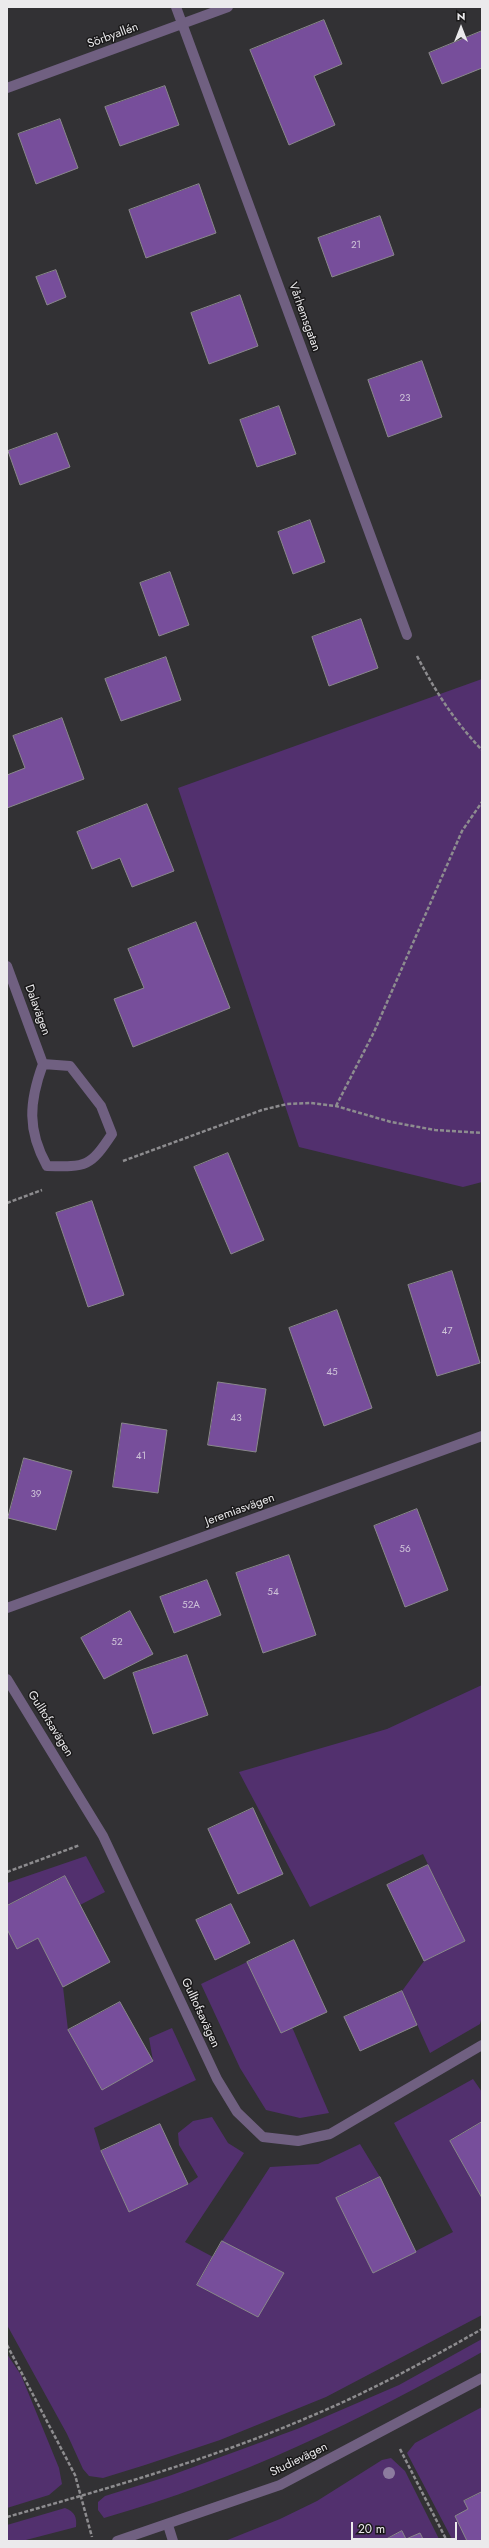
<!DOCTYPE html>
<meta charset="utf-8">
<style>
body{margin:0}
#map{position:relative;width:489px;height:2548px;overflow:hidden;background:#323134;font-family:Jost,sans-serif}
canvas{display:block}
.frame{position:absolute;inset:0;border:8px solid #ebeaec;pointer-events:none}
.north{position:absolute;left:441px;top:8px;width:40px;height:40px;-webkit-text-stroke:3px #1a191a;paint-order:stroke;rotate:0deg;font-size:11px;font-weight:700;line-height:16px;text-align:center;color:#ebeaec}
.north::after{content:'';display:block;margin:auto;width:14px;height:18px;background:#ebeaec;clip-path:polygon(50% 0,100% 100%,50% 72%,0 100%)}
.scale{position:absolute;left:351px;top:2522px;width:106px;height:18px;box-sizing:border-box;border:2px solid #ebeaec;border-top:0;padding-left:5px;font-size:12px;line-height:14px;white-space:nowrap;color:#ebeaec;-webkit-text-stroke:3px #1a191a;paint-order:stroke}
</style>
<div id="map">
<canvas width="489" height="2548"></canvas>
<div class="frame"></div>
<div class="north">N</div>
<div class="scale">20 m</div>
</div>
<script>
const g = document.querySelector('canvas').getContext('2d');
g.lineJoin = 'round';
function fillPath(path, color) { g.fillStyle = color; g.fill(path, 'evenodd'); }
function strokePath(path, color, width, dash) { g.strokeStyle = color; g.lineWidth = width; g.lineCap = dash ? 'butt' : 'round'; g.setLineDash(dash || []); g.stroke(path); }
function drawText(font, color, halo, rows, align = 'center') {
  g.font = font + ' Jost,sans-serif'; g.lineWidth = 3; g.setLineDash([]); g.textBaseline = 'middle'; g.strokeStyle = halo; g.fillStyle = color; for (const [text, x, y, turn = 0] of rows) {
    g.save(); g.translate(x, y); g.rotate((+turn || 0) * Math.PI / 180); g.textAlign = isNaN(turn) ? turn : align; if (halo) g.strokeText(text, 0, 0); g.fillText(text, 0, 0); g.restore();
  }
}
const green = new Path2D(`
 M 482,679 L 482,1182 L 463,1187 L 299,1147 L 178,788 Z
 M 482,1685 L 482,2016 L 480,2024 L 430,2053 L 402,1991 L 424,1961 L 465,1941 L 423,1854 L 310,1907 L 239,1772 L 387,1729 Z
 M 86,1856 L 105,1892 L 80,1905 L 64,1876 L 7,1906 L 7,1883 Z
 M 7,1929 L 18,1949 L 38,1938 L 63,1987 L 68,2030 L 102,2090 L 153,2061 L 149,2038 L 172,2028 L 196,2080 L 94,2128 L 101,2151 L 129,2212 L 188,2184 L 198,2177 L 179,2145 L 178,2133 L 193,2121 L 212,2117 L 228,2143 L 244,2153 L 185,2242 L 213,2257 L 197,2285 L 258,2317 L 283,2273 L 222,2241 L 270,2167 L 318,2164 L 360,2144 L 380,2177 L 337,2198 L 373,2273 L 453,2232 L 394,2123 L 473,2079 L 482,2092 L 482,2122 L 450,2141 L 482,2198 L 482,2315 L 326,2397 L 220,2440 L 145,2465 L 103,2478 L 89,2476 L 83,2469 L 67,2434 L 7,2325 Z
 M 247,1962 L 281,2033 L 292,2027 L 329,2113 L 300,2118 L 266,2110 L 240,2068 L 201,1984 Z
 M 482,2339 L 482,2352 C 361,2420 238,2480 104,2518 L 98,2510 L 98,2502 L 105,2496 L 169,2476 L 297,2429 L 399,2385 Z
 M 7,2354 L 21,2375 L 59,2468 L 62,2484 L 49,2495 L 7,2508 Z
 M 482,2407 L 482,2492 L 464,2500 L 468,2509 L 455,2516 L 467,2541 L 453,2541 L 407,2453 L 415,2443 Z
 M 391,2458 L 405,2471 L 440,2541 L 424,2541 L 420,2533 L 406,2539 L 402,2531 L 383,2541 L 225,2541 L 280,2519 L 317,2501 L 382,2460 Z
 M 65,2508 C 75,2512 77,2517 76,2527 L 22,2541 L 7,2541 L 7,2525 Z`);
const building = new Path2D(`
 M 324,20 L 342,64 L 314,76 L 335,125 L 289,145 L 250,50 Z
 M 482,31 L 482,68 L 442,84 L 429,53 Z
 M 165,86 L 179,125 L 120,146 L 105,107 Z
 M 60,119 L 78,168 L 36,184 L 18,134 Z
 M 199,184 L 216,233 L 146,258 L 129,210 Z
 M 380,216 L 394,255 L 332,277 L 318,238 Z
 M 56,270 L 66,297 L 47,305 L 36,277 Z
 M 240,295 L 258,346 L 209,364 L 191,313 Z
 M 422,361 L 442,417 L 388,437 L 368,380 Z
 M 279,406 L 296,454 L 257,467 L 240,420 Z
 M 57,433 L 70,467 L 20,485 L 8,451 Z
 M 310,520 L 325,562 L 293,574 L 278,532 Z
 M 170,572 L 189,625 L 159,636 L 140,583 Z
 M 361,619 L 378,668 L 329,686 L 312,637 Z
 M 166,657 L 181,700 L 121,721 L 105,679 Z
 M 62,718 L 84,779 L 7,808 L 7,775 L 25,768 L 13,736 Z
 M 147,804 L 174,871 L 132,887 L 120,858 L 92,869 L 77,832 Z
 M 196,922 L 230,1008 L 133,1047 L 114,999 L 144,988 L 128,949 Z
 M 228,1153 L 264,1240 L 231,1254 L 194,1167 Z
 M 92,1201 L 124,1295 L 88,1307 L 56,1213 Z
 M 452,1271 L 480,1363 L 437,1376 L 408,1285 Z
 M 337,1310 L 372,1408 L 324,1426 L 289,1328 Z
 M 218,1382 L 266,1389 L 256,1452 L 208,1445 Z
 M 122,1423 L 167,1430 L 158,1493 L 113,1487 Z
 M 24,1458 L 72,1471 L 56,1530 L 8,1518 Z
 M 417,1509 L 448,1590 L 405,1607 L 374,1526 Z
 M 289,1555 L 316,1635 L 263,1653 L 236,1573 Z
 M 207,1580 L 221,1615 L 174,1633 L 160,1597 Z
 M 130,1611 L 153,1654 L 104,1679 L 81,1638 Z
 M 187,1655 L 208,1715 L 153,1734 L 133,1673 Z
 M 253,1808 L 283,1874 L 238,1894 L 208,1829 Z
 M 428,1865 L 465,1941 L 424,1961 L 387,1885 Z
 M 65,1876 L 110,1962 L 63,1987 L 38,1938 L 17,1949 L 7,1929 L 7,1906 Z
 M 231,1904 L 250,1943 L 215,1960 L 196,1920 Z
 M 294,1940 L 327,2012 L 281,2033 L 247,1962 Z
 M 402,1991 L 417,2025 L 360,2051 L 344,2017 Z
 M 120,2002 L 153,2061 L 102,2090 L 68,2030 Z
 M 482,2122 L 482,2198 L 450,2141 Z
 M 160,2124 L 188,2184 L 129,2212 L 101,2151 Z
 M 380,2177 L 416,2252 L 373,2273 L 336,2198 Z
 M 222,2241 L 284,2273 L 258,2317 L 197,2285 Z
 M 482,2492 L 482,2541 L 467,2541 L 455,2516 L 468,2509 L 464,2501 Z
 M 402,2531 L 406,2539 L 420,2533 L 424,2541 L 383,2541 Z`);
const path = new Path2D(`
 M 417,656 C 435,691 455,722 482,750
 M 336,1106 L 374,1032 L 462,831 L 482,802
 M 123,1161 L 262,1110 L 287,1104 L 311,1103 L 336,1106 L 391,1122 L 435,1130 L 482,1133
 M 7,1203 L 42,1190
 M 7,1872 L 80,1845
 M 7,2345 L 75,2475 L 92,2537
 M 400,2449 L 447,2541
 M 7,2517 C 109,2488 212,2459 309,2417 C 369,2392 426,2361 482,2329`);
const minor = new Path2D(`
 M 176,7 L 407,635
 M 7,88 L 228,7
 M 7,966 L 43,1064 C 29,1102 27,1130 47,1166 C 87,1167 90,1167 112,1134 L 101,1106 L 70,1066 L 43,1064
 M 7,1608 L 482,1436
 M 7,1679 L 103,1836 L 217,2079 L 237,2112 L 263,2137 L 298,2141 L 330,2134 L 482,2045
 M 168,2525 L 173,2541`);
const tertiary = new Path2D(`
 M 117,2541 L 280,2485 L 482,2378`);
const trees = [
 [389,2473]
];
const numberNames = [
 ["21",356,246],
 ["23",405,399],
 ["47",447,1332],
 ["45",332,1373],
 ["43",236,1419],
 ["41",141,1457],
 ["39",36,1495],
 ["56",405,1550],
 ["54",273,1593],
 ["52A",191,1606],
 ["52",117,1643]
];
const streetNames = [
 ["Sörbyallén",113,36,-20],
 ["Vårhemsgatan",304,317,70],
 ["Dalavägen",37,1010,70],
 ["Jeremiasvägen",240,1510,-20],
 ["Gulltofsavägen",50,1724,58],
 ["Gulltofsavägen",200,2013,65],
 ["Studievägen",299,2460,-26]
];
fillPath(green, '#52306e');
fillPath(building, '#774e9b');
strokePath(building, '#8a888c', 1);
strokePath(path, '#8d8c8f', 2.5, [4, 2]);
strokePath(minor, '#706081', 10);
strokePath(tertiary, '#706081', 10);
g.fillStyle = '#8d7b9f';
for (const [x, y] of trees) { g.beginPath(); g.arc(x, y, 6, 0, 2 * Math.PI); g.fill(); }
drawText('10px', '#cec3d8', null, numberNames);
drawText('12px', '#ebeaec', '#1a191a', streetNames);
</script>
